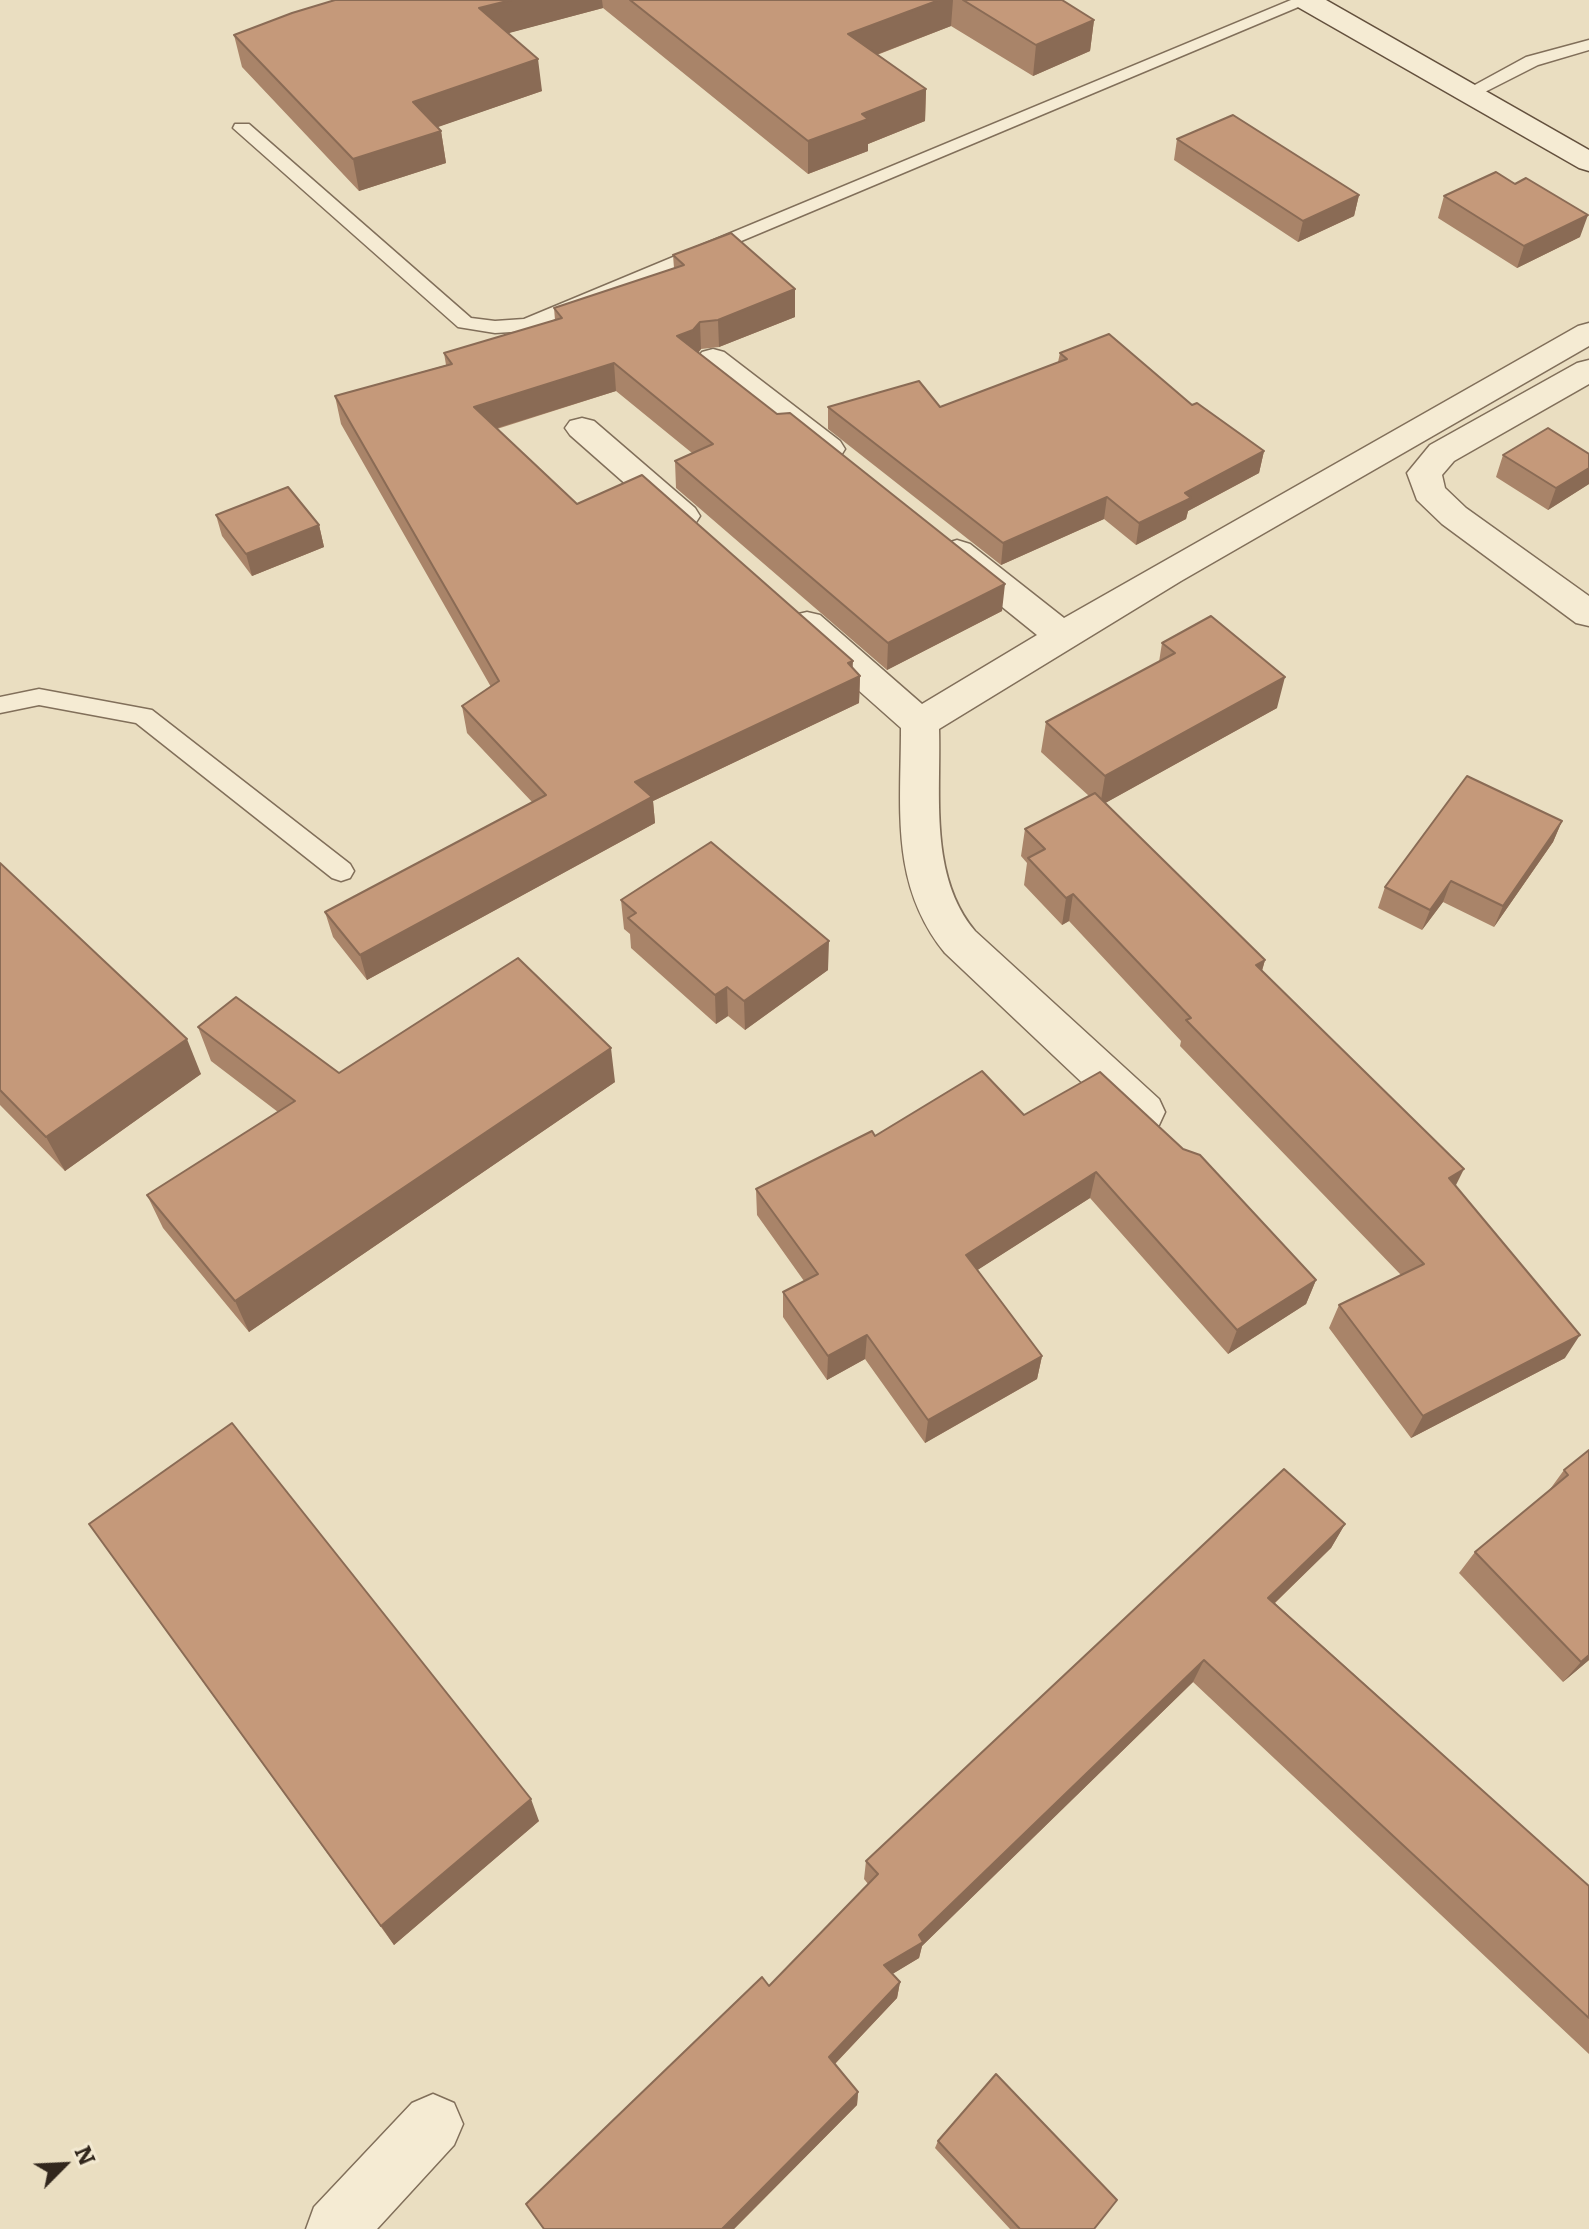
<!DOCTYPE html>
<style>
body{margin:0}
#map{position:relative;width:1589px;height:2229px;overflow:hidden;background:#eadec1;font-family:Literata,serif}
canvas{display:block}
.north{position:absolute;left:24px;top:2125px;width:80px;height:80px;-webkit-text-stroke:6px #f2e8d0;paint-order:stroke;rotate:66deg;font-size:22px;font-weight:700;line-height:32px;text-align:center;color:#32271d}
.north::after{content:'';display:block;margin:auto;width:28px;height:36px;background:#32271d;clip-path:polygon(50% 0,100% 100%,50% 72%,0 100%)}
</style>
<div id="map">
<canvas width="1589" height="2229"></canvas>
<div class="north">N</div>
</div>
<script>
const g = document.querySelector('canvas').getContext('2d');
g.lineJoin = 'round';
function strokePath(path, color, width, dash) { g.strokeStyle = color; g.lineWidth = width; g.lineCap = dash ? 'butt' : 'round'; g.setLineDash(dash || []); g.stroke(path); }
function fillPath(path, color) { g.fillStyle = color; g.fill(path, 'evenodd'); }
const service = new Path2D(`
 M 1291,0 L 1315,0 L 527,331 L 495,333 L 458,327 L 233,128 L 235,124 L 249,124 L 471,318 L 495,321 L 524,319 Z
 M 1589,40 L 1589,50 L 1538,65 L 1475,97 L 1469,98 L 1460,93 L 1526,57 Z
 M 39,689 L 152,710 L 350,864 L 354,871 L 350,878 L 341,881 L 332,878 L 136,723 L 39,705 L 0,713 L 0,697 Z`);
const minor = new Path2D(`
 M 1589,323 L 1589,346 L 1181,581 L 939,729 C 941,796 929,876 975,931 L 1159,1099 L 1165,1112 L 1159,1125 L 1143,1130 L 1127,1125 L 945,953 C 890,885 901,810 901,728 L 794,633 L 789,624 L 794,615 L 807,612 L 820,615 L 922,704 L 1037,635 L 944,560 L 939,552 L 944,544 L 957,540 L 970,544 L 1064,618 L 1578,326 Z
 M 713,349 L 724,352 L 840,441 L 845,449 L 840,457 L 828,460 L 816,457 L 702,366 L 697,359 L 702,352 Z
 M 1589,360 L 1589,384 L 1454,461 L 1442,475 L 1445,488 L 1466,508 L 1589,596 L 1589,626 L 1576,623 L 1442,524 L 1417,500 L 1407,473 L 1430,445 L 1577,363 Z
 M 582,418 L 594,421 L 695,508 L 700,516 L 695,524 L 683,527 L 671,524 L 570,435 L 565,428 L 570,421 Z
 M 433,2094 L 454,2103 L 463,2124 L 454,2145 L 377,2229 L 306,2229 L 314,2207 L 412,2103 Z`);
const secondary = new Path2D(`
 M 1292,0 L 1326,0 L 1589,150 L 1589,171 L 1579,168 L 1296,6 Z`);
const wall = new Path2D(`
 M 335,0 L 1062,0 L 1094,20 L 1090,51 L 1033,76 L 951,26 L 877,55 L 926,89 L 925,121 L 868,144 L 868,151 L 808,174 L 603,8 L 508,33 L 542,91 L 437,127 L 441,131 L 446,163 L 359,191 L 242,67 L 234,35 Z
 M 1177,139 L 1359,195 L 1354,216 L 1298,242 L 1174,160 Z
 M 1444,196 L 1580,237 L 1517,268 L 1438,218 Z
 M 673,255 L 795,317 L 719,347 L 701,349 L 698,353 L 1002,611 L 887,670 L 676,488 L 675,461 L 692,453 L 616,391 L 497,429 L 577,504 L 852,668 L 860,676 L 859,703 L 653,801 L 655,823 L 367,980 L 333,937 L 325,912 L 532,802 L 467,733 L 462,706 L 491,687 L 341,424 L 335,396 L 446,365 L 444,353 L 555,320 L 554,308 L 674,268 Z
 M 1060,353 L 1192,405 L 1264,451 L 1259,473 L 1188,511 L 1186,519 L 1136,545 L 1104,519 L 1001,565 L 828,429 L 828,407 L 940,407 L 1058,362 Z
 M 1589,454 L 1589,484 L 1548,510 L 1496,477 L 1503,455 Z
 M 216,515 L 319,525 L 324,547 L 252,576 L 222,536 Z
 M 1162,643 L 1277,708 L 1105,803 L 1265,960 L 1262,971 L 1456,1186 L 1565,1358 L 1411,1438 L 1329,1328 L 1339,1305 L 1401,1275 L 1180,1046 L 1181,1041 L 1069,921 L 1062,925 L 1024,885 L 1027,863 L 1021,856 L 1025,829 L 1089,796 L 1041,752 L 1046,722 L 1159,662 Z
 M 1562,821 L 1553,842 L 1494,927 L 1443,902 L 1422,930 L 1378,908 L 1385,887 Z
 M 0,863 L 201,1074 L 65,1171 L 0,1105 Z
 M 621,900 L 828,970 L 745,1030 L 728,1016 L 716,1024 L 631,948 L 630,934 L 624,929 Z
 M 198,1027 L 339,1073 L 615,1082 L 249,1332 L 163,1228 L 147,1195 L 278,1112 L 211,1061 Z
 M 1024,1115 L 1316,1280 L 1306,1304 L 1228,1354 L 1090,1198 L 977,1270 L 1042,1356 L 1037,1379 L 925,1443 L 865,1359 L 827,1380 L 783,1317 L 783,1292 L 804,1281 L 757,1215 L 756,1189 L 875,1136 Z
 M 1589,1450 L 1589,1660 L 1563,1682 L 1459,1573 L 1475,1552 L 1548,1492 L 1564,1470 Z
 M 1345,1524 L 1331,1548 L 1275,1603 L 1589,1886 L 1589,2054 L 1193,1682 L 922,1946 L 919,1958 L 892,1974 L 900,1982 L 897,1998 L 835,2064 L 858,2092 L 857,2105 L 734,2229 L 544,2229 L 769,1986 L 868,1884 L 864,1879 L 866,1861 Z
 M 109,1552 L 539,1821 L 394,1945 Z
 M 938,2141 L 1094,2229 L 1010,2229 L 935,2148 Z`);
const shadedWall = new Path2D(`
 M 511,0 L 602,0 L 603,8 L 483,40 L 479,8 Z
 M 939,0 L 953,0 L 951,26 L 847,66 L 848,34 Z
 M 1094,20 L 1090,51 L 1033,76 L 1036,45 Z
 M 538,59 L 542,91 L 418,134 L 413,102 Z
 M 926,89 L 925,121 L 868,144 L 868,151 L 808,174 L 808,141 L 862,114 Z
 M 441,131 L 446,163 L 359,191 L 353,159 Z
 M 1359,195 L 1354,216 L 1298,242 L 1303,221 Z
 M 1588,215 L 1580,237 L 1517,268 L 1524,246 Z
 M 795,289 L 795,317 L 719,347 L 718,320 Z
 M 700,322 L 701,349 L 695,357 L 677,336 Z
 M 614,363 L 616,391 L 478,434 L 474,407 Z
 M 1264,451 L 1259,473 L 1188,511 L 1186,519 L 1136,545 L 1139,523 L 1185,493 Z
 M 1589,468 L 1589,484 L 1548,510 L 1556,488 Z
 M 1107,497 L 1104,519 L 1001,565 L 1003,543 Z
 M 319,525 L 324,547 L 252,576 L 246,554 Z
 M 1005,584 L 1002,611 L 887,670 L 888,643 Z
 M 853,661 L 852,680 L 860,676 L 859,703 L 653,801 L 655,823 L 367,980 L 360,955 L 635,782 Z
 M 1285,677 L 1277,708 L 1100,806 L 1105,776 Z
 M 1562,821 L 1553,842 L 1494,927 L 1503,906 Z
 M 1451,881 L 1443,902 L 1422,930 L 1430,910 Z
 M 1073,894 L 1069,921 L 1062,925 L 1066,898 Z
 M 829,941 L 828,970 L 745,1030 L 744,1001 Z
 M 1265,960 L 1257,987 L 1256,965 Z
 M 727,987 L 728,1016 L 716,1024 L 715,995 Z
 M 187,1039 L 201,1074 L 65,1171 L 46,1137 Z
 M 611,1048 L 615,1082 L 249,1332 L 235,1301 Z
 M 1464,1169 L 1452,1193 L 1449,1178 Z
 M 1096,1172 L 1090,1198 L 962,1280 L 966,1255 Z
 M 1316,1280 L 1306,1304 L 1228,1354 L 1237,1330 Z
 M 867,1335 L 865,1359 L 827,1380 L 828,1356 Z
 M 1580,1335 L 1565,1358 L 1411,1438 L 1423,1416 Z
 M 1042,1356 L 1037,1379 L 925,1443 L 928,1420 Z
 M 1345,1524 L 1331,1548 L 1256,1621 L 1268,1598 Z
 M 1589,1655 L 1589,1660 L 1563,1682 L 1581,1662 Z
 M 1204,1660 L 1193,1682 L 922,1946 L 919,1958 L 881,1981 L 884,1965 L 919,1935 Z
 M 531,1799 L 539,1821 L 394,1945 L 381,1926 Z
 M 900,1982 L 897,1998 L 828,2071 L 829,2057 Z
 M 858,2092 L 857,2105 L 734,2229 L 722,2229 Z`);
const building = new Path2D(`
 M 335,0 L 511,0 L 479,8 L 538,59 L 413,102 L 441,131 L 353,159 L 234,35 L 292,13 Z
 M 630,0 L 939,0 L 848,34 L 926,89 L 862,114 L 868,119 L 808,141 Z
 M 963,0 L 1062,0 L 1094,20 L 1036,45 Z
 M 1233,115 L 1359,195 L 1303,221 L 1177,139 Z
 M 1496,172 L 1515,184 L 1526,178 L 1588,215 L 1524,246 L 1444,196 Z
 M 731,233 L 795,289 L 718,320 L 700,322 L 693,330 L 677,336 L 777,414 L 790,413 L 1005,584 L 888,643 L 675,461 L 713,444 L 614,363 L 474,407 L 577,504 L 642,475 L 853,661 L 848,663 L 860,676 L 635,782 L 652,797 L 360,955 L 325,912 L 546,795 L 462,706 L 499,681 L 335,396 L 452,364 L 444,353 L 562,318 L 554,308 L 684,265 L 673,255 Z
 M 1109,334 L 1192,405 L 1197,403 L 1264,451 L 1185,493 L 1191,498 L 1139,523 L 1107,497 L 1003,543 L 828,407 L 919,381 L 940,407 L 1067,359 L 1060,353 Z
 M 1548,428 L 1589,454 L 1589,468 L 1556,488 L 1503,455 Z
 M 288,487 L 319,525 L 246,554 L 216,515 Z
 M 1211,616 L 1285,677 L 1105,776 L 1046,722 L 1175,653 L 1162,643 Z
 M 1467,776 L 1562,821 L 1503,906 L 1451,881 L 1430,910 L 1385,887 Z
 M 1095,793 L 1265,960 L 1256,965 L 1464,1169 L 1449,1178 L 1580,1335 L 1423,1416 L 1339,1305 L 1424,1264 L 1186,1020 L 1191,1018 L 1073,894 L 1066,898 L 1028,858 L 1045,849 L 1025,829 Z
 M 711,842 L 829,941 L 744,1001 L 727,987 L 715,995 L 628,918 L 636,913 L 621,900 Z
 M 0,863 L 187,1039 L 46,1137 L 0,1090 Z
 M 518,958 L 611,1048 L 235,1301 L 147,1195 L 295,1101 L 198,1027 L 236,997 L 339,1073 Z
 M 982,1071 L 1024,1115 L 1100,1072 L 1183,1149 L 1200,1155 L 1316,1280 L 1237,1330 L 1096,1172 L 966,1255 L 1042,1356 L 928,1420 L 867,1335 L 828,1356 L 783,1292 L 818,1274 L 756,1189 L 872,1131 L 875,1136 Z
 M 232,1423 L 531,1799 L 381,1926 L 89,1524 Z
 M 1589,1450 L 1589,1655 L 1581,1662 L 1475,1552 L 1568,1475 L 1564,1470 Z
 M 1284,1469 L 1345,1524 L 1268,1598 L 1589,1886 L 1589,2018 L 1204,1660 L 919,1935 L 923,1942 L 884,1965 L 900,1982 L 829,2057 L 858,2092 L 722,2229 L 544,2229 L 526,2204 L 762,1977 L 769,1986 L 878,1874 L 866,1861 Z
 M 996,2074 L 1117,2200 L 1094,2229 L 1020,2229 L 938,2141 Z`);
strokePath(service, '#816f5a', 3);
strokePath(minor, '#816f5a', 3);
strokePath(secondary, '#63503d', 3);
fillPath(service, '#f5ebd3');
fillPath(minor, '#f5ebd3');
fillPath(secondary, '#f5ebd3');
fillPath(wall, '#a98469');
fillPath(shadedWall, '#8a6b55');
fillPath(building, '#c5997a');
strokePath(building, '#8a6b55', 2);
</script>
